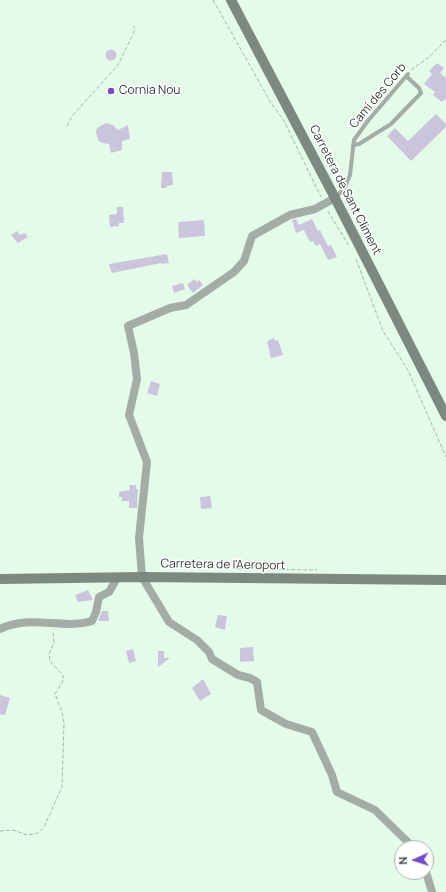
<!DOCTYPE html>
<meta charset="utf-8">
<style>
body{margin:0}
#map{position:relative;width:446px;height:892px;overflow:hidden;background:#e5fbea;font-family:Manrope,sans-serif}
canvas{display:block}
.north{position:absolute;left:394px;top:840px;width:40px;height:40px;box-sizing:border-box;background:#fff;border:1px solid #aeb1af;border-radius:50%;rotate:267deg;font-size:11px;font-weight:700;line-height:16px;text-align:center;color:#343d36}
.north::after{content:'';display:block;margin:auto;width:14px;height:18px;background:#774cc5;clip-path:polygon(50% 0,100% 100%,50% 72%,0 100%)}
</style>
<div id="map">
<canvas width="446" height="892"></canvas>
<div class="north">N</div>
</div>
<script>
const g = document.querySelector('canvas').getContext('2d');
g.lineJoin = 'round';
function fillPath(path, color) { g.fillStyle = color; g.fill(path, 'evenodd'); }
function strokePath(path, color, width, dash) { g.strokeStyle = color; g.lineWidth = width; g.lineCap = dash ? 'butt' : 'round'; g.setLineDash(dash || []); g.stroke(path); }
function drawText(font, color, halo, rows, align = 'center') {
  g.font = font + ' Manrope,sans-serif'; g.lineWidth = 3; g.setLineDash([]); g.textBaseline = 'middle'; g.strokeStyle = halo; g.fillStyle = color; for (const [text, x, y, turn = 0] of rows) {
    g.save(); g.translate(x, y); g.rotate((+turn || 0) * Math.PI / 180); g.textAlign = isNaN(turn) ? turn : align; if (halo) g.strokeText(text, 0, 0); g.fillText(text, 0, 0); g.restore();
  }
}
const building = new Path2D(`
 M105.5 55a5.5 5.5 0 1 1 11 0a5.5 5.5 0 1 1-11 0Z
 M 437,63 L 444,68 L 440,73 L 446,78 L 446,99 L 442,102 L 433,95 L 435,92 L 424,84 L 432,74 L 429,71 Z
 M 436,114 L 446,124 L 446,127 L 411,161 L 387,136 L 395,128 L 408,141 Z
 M 106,123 L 113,125 L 118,130 L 128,125 L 130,139 L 122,141 L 122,150 L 111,153 L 109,144 L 102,143 L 98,140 L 96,132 L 97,128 Z
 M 162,172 L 172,172 L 173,185 L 167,186 L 166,188 L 161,188 Z
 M 117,207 L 123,207 L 124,223 L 119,223 L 119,226 L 110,227 L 109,215 L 117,214 Z
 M 296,219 L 299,225 L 312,219 L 318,231 L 320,230 L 328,246 L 331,245 L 337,257 L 328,260 L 320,244 L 316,246 L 313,241 L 310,242 L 304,230 L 296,233 L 292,220 Z
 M 204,220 L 205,236 L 179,238 L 178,222 Z
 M 17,231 L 20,235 L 25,233 L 28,237 L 18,243 L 11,235 Z
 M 167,254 L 169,263 L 162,264 L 161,263 L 112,273 L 109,264 Z
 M 194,279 L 197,282 L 199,280 L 203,285 L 193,293 L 187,285 Z
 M 183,283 L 185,289 L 174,293 L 172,286 Z
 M 274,338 L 275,341 L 278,340 L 283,355 L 271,358 L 267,341 Z
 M 151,381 L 160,384 L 157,396 L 147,393 Z
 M 129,485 L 136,485 L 136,489 L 138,489 L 137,508 L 129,508 L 129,501 L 122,501 L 122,497 L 119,497 L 119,492 L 130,490 Z
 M 210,496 L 212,508 L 201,509 L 200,497 Z
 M 88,590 L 93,600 L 78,602 L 75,595 Z
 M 102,611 L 108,611 L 109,621 L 98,621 Z
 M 218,615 L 227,616 L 225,630 L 215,627 Z
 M 253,647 L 254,661 L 240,662 L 240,648 Z
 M 133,649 L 136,661 L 129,663 L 126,651 Z
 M 158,651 L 164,651 L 164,658 L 170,658 L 158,667 Z
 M 203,679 L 211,694 L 200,701 L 192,688 Z
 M 0,695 L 10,698 L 5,715 L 0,714 Z`);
const path = new Path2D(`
 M 213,0 L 271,103 L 284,121 L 321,197
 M 411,70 L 429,57 L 446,40
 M 67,126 L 72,116 L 118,65 L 134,32 L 134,26
 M 328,211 L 349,246
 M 356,259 L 383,331 L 408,370 L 446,457
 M 237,569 L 317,570
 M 0,831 L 13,830 L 27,835 L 38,833 L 44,827 L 62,787 L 64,723 L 62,712 L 55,694 L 64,679 L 62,674 L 50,661 L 49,654 L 54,643 L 53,631`);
const service = new Path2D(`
 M 353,145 L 359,144 L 391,124 L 421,93 L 419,88 L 406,76
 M 336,198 L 345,187 L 350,175 L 354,140 L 367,122 L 408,74`);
const minor = new Path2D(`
 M 335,198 L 315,209 L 290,215 L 252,236 L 244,261 L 234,272 L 186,305 L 170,308 L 128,326 L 134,353 L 137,379 L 129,415 L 147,462 L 139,538 L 142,577 L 169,622 L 197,640 L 209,652 L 212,659 L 238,675 L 250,678 L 257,682 L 261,710 L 286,724 L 312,732 L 332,775 L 337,792 L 375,810 L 414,848
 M 0,629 C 30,614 62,630 92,621 L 96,612 L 99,597 L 109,592 L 117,578
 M 426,872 L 432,892`);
const secondary = new Path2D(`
 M 231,0 L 335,198 L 446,416
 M 0,579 L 142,577 L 446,580`);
const markers = [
 [111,91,4,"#774cc5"]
];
const poiNames = [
 ["Cornia Nou",119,91]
];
const streetNames = [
 ["Camí des Corb",378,96,-50],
 ["Carretera de Sant Climent",345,190,63],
 ["Carretera de l'Aeroport",223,565,1]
];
fillPath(building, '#cac5dc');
strokePath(path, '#a4b6a8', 1, [4, 2]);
strokePath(service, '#a3aca5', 4);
strokePath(minor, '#a3aca5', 8);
strokePath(secondary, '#7c897f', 10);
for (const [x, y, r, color] of markers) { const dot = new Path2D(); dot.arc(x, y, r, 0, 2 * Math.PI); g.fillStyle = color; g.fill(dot); strokePath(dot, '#fff', 1.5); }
drawText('12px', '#343d36', '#fff', poiNames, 'left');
drawText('12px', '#343d36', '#fff', streetNames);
</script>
